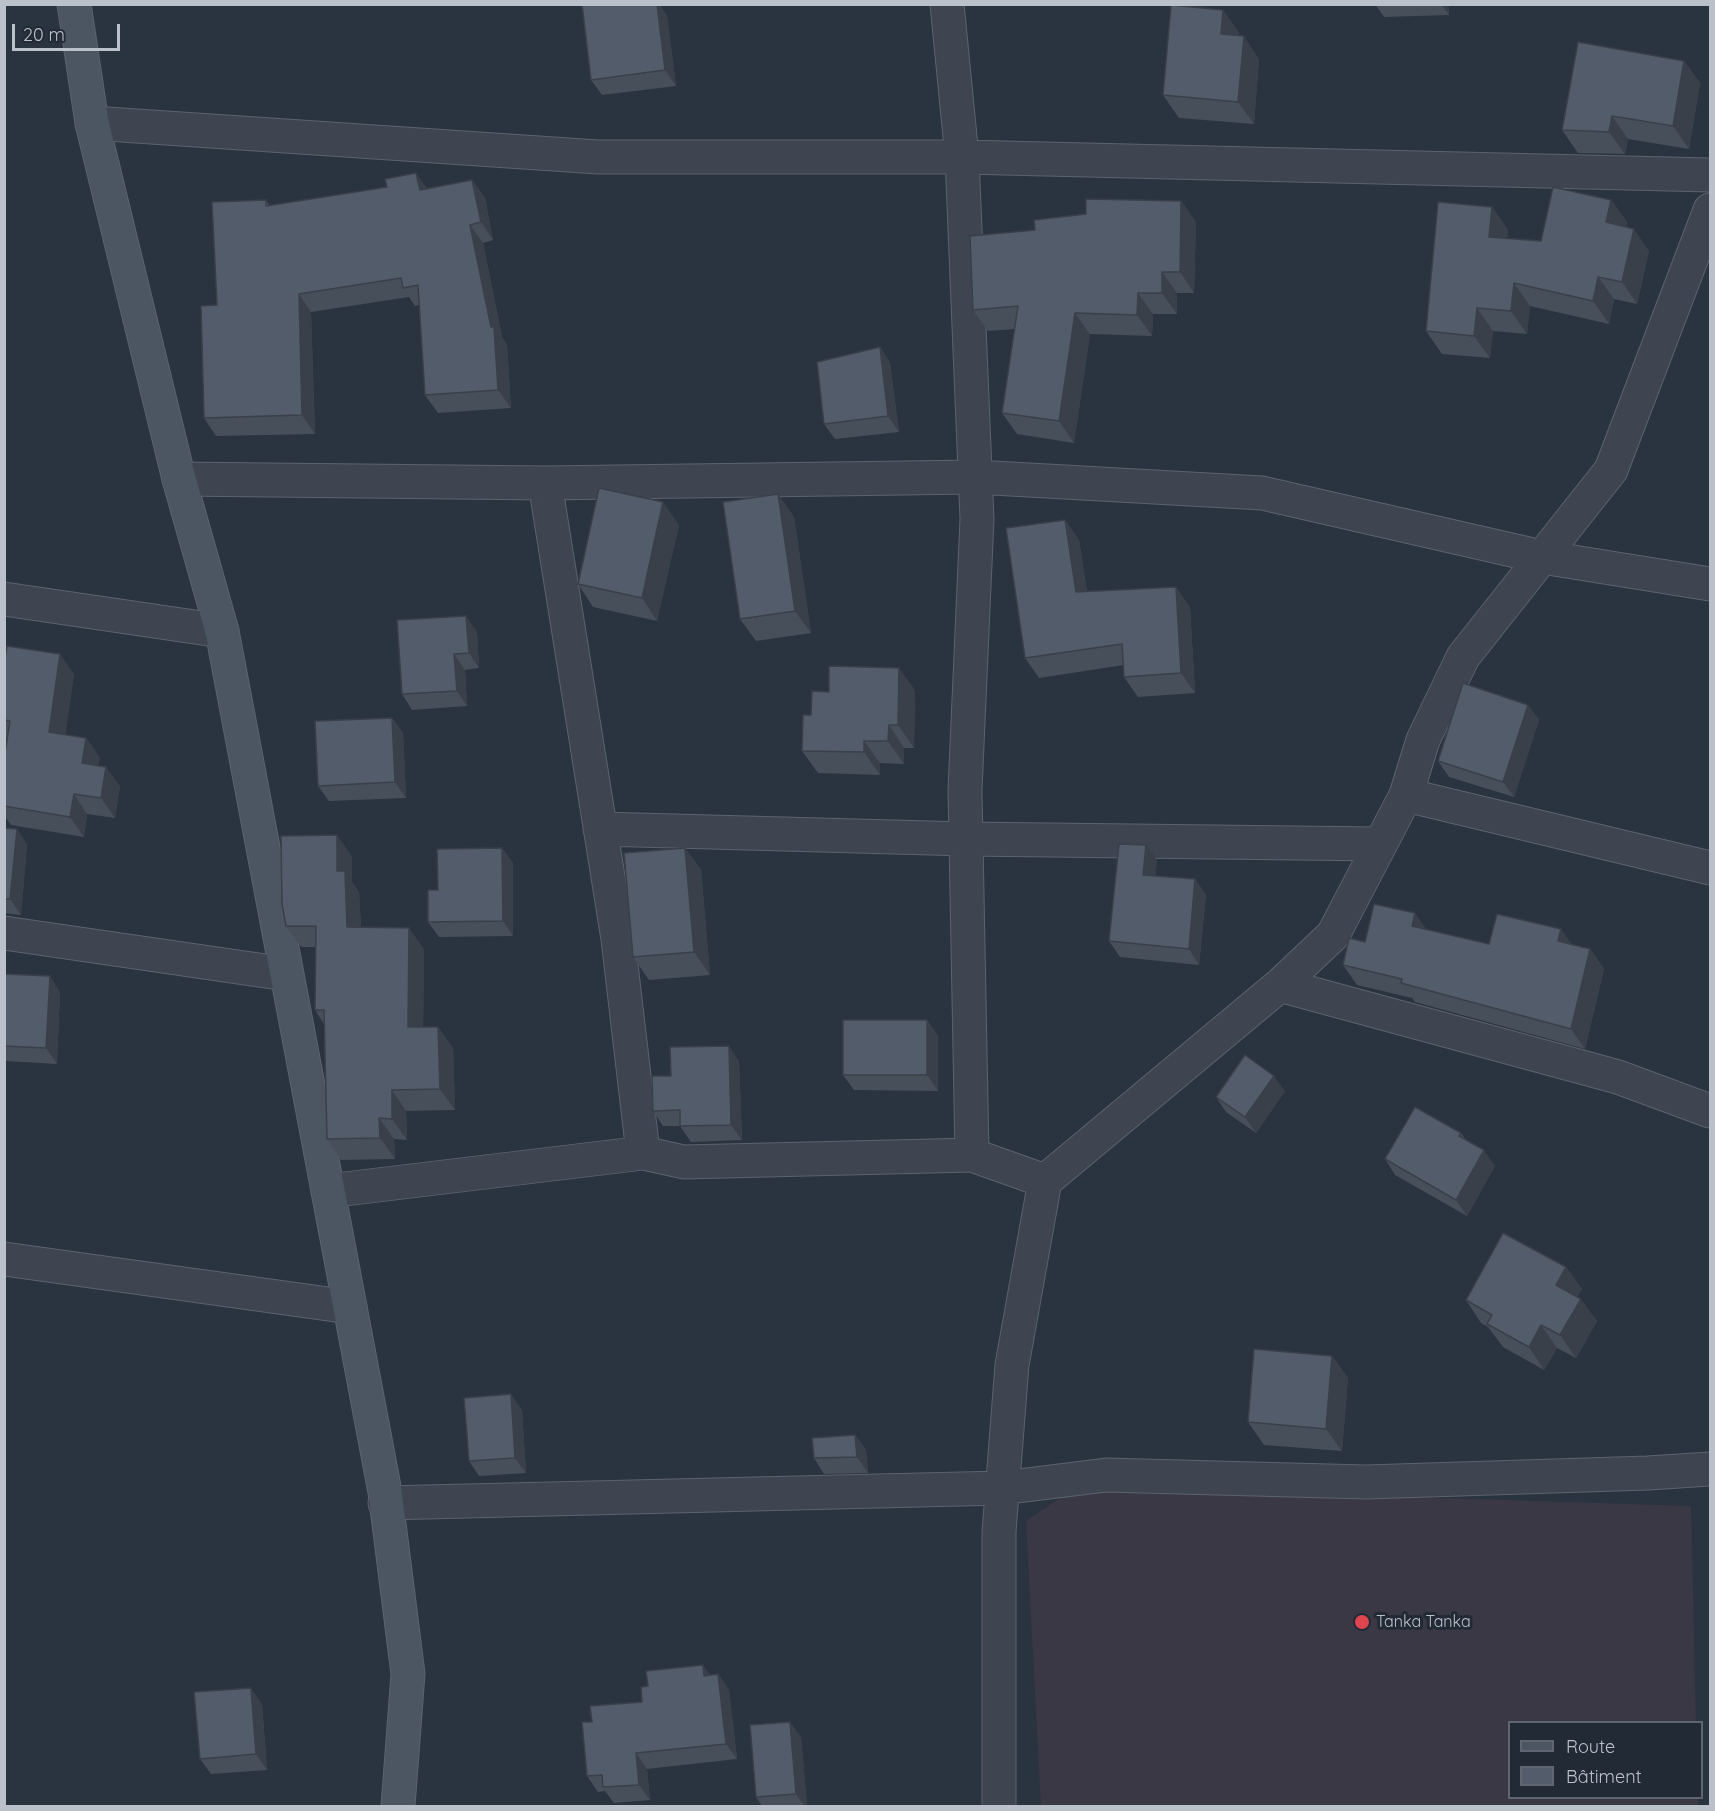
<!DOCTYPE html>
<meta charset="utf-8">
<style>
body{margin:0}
#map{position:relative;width:1715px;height:1811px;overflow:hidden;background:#2a3340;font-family:Quicksand,sans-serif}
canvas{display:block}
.frame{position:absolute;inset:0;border:6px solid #bbc1ca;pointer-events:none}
.legend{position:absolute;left:1508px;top:1721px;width:195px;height:78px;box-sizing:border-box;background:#222a35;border:2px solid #5f6671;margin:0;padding:8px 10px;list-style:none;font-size:18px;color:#bbc1ca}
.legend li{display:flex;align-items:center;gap:12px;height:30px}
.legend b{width:30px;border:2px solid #5f6671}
.scale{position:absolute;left:12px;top:24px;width:108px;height:27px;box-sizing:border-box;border:3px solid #bbc1ca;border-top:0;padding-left:8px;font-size:18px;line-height:21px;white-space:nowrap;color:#bbc1ca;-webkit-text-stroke:4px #222a35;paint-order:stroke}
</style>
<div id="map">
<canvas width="1715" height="1811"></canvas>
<div class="frame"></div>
<ul class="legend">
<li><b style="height:8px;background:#4c5562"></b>Route</li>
<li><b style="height:16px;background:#535c6a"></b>Bâtiment</li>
</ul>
<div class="scale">20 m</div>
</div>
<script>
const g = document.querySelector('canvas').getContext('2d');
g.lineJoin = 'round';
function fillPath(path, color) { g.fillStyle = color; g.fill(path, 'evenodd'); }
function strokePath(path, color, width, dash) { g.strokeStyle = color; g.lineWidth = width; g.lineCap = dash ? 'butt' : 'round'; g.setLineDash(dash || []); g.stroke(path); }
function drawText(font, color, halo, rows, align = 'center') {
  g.font = font + ' Quicksand,sans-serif'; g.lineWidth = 6; g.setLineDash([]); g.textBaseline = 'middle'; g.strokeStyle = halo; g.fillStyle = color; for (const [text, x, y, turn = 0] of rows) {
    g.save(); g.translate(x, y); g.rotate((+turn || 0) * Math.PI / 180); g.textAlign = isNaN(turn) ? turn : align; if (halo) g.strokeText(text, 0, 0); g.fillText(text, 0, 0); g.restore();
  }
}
const medical = new Path2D(`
 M 1077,1486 L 1691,1506 L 1696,1722 L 1510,1722 L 1510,1798 L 1698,1798 L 1698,1806 L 1041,1806 L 1026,1521 Z`);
const street = new Path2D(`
 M 947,4 L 962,157 L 977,519 L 965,790 L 972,1155
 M 92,123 L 598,157 L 962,157 L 1710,175
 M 179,479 L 545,483 L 975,477 L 1262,493 L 1542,557 L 1710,584
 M 545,483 L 618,939 L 643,1153
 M 4,599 L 222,631
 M 1406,795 L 1710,868
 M 600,829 L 967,839 L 1379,844
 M 4,933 L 286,974
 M 1280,985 L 1618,1077 L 1710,1111
 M 328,1191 L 643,1153 L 684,1162 L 972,1155 L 1045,1181
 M 4,1259 L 350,1307
 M 385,1503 L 1002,1488 L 1106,1475 L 1366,1482 L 1648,1473 L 1710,1469
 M 999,1806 L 999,1532 L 1012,1365 L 1045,1181 L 1280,985 L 1333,935 L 1406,795 L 1423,740 L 1463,657 L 1611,470 L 1710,210`);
const secondary = new Path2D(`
 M 74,4 L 92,123 L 179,479 L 222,631 L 385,1492 L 408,1674 L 398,1806`);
const wall = new Path2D(`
 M 582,4 L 659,4 L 667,16 L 676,86 L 602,95 L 591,80 Z
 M 1375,4 L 1448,4 L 1449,15 L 1384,17 Z
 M 1239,32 L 1238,36 L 1259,59 L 1254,124 L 1179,118 L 1163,95 Z
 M 1684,61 L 1700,83 L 1689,149 L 1628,139 L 1625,154 L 1578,153 L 1562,130 Z
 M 472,180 L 485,198 L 493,240 L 483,243 L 502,337 L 507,345 L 511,408 L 438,413 L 425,395 L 419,305 L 415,306 L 409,297 L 311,312 L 315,434 L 216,436 L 204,418 L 217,305 L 266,200 L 269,205 L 427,188 Z
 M 1611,200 L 1627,222 L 1626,227 L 1649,251 L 1637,304 L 1614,299 L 1609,324 L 1530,306 L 1527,334 L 1493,331 L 1490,358 L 1442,354 L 1426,331 L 1492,207 L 1508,230 L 1507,238 L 1541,241 Z
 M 1181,201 L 1196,222 L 1194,293 L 1177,293 L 1177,314 L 1153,314 L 1152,336 L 1090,334 L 1074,443 L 1017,434 L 1002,413 L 1015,329 L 988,331 L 973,310 L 1035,230 Z
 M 880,347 L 890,363 L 899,432 L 835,439 L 824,424 Z
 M 778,494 L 794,517 L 811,633 L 756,641 L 740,619 Z
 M 1065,520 L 1079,540 L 1087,592 L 1190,607 L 1195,693 L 1138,697 L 1124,677 L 1124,665 L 1039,678 L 1025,658 Z
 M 679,525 L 657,621 L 593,607 L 578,584 Z
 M 477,632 L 479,668 L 465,670 L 467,706 L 412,710 L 402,694 Z
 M 4,664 L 74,674 L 65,735 L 86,738 L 100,758 L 98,765 L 120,786 L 115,818 L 87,814 L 84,837 L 11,825 L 4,815 L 4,759 L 8,739 L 4,738 Z
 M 915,690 L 914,748 L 904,748 L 904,764 L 880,763 L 880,775 L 818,773 L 802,751 L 811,715 L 829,692 Z
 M 1528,705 L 1539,720 L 1514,797 L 1449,777 L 1438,761 Z
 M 392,718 L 403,733 L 406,798 L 329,801 L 318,786 Z
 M 4,828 L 17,829 L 27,845 L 21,915 L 4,913 Z
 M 502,848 L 513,863 L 513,936 L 439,937 L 428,922 L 438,890 Z
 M 685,848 L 701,870 L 710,975 L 649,980 L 633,957 Z
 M 352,856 L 352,882 L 359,892 L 361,927 L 424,949 L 423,1027 L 438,1027 L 453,1048 L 455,1110 L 406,1111 L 407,1140 L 394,1139 L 395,1159 L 341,1160 L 327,1139 L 324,1024 L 315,1010 L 315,947 L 301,947 L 286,926 Z
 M 1157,860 L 1155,876 L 1195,879 L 1206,895 L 1199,965 L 1120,957 L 1109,941 Z
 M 1426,929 L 1489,944 L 1572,945 L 1590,949 L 1604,969 L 1585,1049 L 1415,1002 L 1412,998 L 1357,985 L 1343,965 L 1365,942 Z
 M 4,974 L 60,992 L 57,1064 L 6,1061 L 4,1059 Z
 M 927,1020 L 938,1036 L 938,1091 L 854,1090 L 843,1075 Z
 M 739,1061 L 742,1140 L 691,1142 L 680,1126 L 663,1126 L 653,1111 L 671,1076 Z
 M 1285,1091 L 1256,1133 L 1226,1112 L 1216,1097 Z
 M 1461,1133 L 1466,1140 L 1495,1166 L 1467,1216 L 1395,1175 L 1385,1159 Z
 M 1566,1267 L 1582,1289 L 1577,1297 L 1597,1321 L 1576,1358 L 1557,1348 L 1544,1370 L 1503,1347 L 1488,1327 L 1481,1323 L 1466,1300 Z
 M 1332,1356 L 1348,1378 L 1342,1451 L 1264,1445 L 1248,1422 Z
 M 522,1410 L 526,1473 L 479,1476 L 469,1461 Z
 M 855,1435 L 866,1450 L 868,1473 L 824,1474 L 814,1458 Z
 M 718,1674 L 729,1690 L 737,1759 L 647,1769 L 650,1800 L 614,1803 L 605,1791 L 598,1792 L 587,1776 L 592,1722 L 642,1702 L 648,1686 Z
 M 262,1704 L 267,1770 L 211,1774 L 200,1759 Z
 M 801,1737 L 807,1806 L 762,1806 L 756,1797 Z`);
const shadedWall = new Path2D(`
 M 657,4 L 659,4 L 667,16 L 676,86 L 665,70 Z
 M 1441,4 L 1448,4 L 1449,15 Z
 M 1223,10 L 1239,32 L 1237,56 L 1221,34 Z
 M 1244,36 L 1259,59 L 1254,124 L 1238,102 Z
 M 1684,61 L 1700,83 L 1689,149 L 1673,126 Z
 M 1612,116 L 1628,139 L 1625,154 L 1609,132 Z
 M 416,173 L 429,191 L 420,190 Z
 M 472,180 L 485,198 L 493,240 L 481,222 Z
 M 1611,200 L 1627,222 L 1622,244 L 1606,222 Z
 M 1181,201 L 1196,222 L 1194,293 L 1180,272 Z
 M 1492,207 L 1508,230 L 1505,260 L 1489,237 Z
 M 470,225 L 483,243 L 502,337 L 507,345 L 511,408 L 498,390 L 491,327 Z
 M 1634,229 L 1649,251 L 1637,304 L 1622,282 Z
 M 1162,272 L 1177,293 L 1177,314 L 1162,293 Z
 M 1598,277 L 1614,299 L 1609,324 L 1593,301 Z
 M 1514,283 L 1530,306 L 1527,334 L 1511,311 Z
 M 1138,293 L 1153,314 L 1152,336 L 1137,315 Z
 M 299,294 L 311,312 L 315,434 L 302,415 Z
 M 1477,308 L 1493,331 L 1490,358 L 1474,336 Z
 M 1075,313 L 1090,334 L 1074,443 L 1059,421 Z
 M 880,347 L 890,363 L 899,432 L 888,416 Z
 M 778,494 L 794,517 L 811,633 L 795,611 Z
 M 663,502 L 679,525 L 657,621 L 642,598 Z
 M 1065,520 L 1079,540 L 1090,612 L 1076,592 Z
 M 1176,587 L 1190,607 L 1195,693 L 1181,673 Z
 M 466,616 L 477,632 L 479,668 L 469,653 Z
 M 60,654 L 74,674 L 63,752 L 49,732 Z
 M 454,654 L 465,670 L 467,706 L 457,691 Z
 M 899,668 L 915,690 L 914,748 L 898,725 Z
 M 1528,705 L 1539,720 L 1514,797 L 1503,782 Z
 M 392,718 L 403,733 L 406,798 L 395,782 Z
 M 889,725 L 904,748 L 904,764 L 888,741 Z
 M 86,738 L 100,758 L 95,782 L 82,763 Z
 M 864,741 L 880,763 L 880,775 L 864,752 Z
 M 106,767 L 120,786 L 115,818 L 101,798 Z
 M 74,794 L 87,814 L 84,837 L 70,817 Z
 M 17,829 L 27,845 L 21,915 L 10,899 Z
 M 337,835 L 352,856 L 352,882 L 359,892 L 362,948 L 347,927 L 337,871 Z
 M 1146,845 L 1157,860 L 1154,890 L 1143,875 Z
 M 502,848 L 513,863 L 513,936 L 503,921 Z
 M 685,848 L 701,870 L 710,975 L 694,952 Z
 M 1195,879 L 1206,895 L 1199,965 L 1189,949 Z
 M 1415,913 L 1429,933 L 1412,926 Z
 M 409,928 L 424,949 L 423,1048 L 408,1027 Z
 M 1561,929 L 1575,949 L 1558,941 Z
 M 1590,949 L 1604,969 L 1585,1049 L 1571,1029 Z
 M 50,976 L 60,992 L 57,1064 L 46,1048 Z
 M 927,1020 L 938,1036 L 938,1091 L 927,1075 Z
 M 438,1027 L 453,1048 L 455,1110 L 440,1089 Z
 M 729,1046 L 739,1061 L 742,1140 L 731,1125 Z
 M 1274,1076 L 1285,1091 L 1256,1133 L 1245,1117 Z
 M 392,1090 L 406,1111 L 407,1140 L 392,1119 Z
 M 379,1118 L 394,1139 L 395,1159 L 380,1138 Z
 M 1484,1150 L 1495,1166 L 1467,1216 L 1456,1200 Z
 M 1566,1267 L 1582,1289 L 1572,1308 L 1556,1285 Z
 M 1581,1299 L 1597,1321 L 1576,1358 L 1560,1335 Z
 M 1541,1325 L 1557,1348 L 1544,1370 L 1529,1347 Z
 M 1332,1356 L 1348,1378 L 1342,1451 L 1326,1429 Z
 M 511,1394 L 522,1410 L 526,1473 L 515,1458 Z
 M 855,1435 L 866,1450 L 868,1473 L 857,1457 Z
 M 703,1665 L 714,1680 L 704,1676 Z
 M 718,1674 L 729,1690 L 737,1759 L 726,1744 Z
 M 251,1688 L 262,1704 L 267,1770 L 256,1754 Z
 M 790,1722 L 801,1737 L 807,1806 L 804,1806 L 796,1794 Z
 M 636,1753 L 647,1769 L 650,1800 L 639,1785 Z`);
const building = new Path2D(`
 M 582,4 L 657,4 L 665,70 L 591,80 Z
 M 1171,5 L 1223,10 L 1221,34 L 1244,36 L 1238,102 L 1163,95 Z
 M 1578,42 L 1684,61 L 1673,126 L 1612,116 L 1609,132 L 1562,130 Z
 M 416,173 L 420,190 L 472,180 L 481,222 L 470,225 L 491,327 L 494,327 L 498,390 L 425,395 L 418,285 L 403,288 L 401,278 L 299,294 L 302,415 L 204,418 L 201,306 L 217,305 L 212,202 L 266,200 L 266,206 L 387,187 L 385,179 Z
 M 1553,187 L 1611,200 L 1606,222 L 1634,229 L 1622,282 L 1598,277 L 1593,301 L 1514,283 L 1511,311 L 1477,308 L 1474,336 L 1426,331 L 1438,202 L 1492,207 L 1489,237 L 1541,241 Z
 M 1086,199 L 1181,201 L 1180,272 L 1162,272 L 1162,293 L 1138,293 L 1137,315 L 1075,313 L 1059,421 L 1002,413 L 1018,306 L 973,310 L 970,236 L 1035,230 L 1034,220 L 1086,214 Z
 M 880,347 L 888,416 L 824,424 L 817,362 Z
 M 599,488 L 663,502 L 642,598 L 578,584 Z
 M 778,494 L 795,611 L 740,619 L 723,502 Z
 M 1065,520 L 1076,592 L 1176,587 L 1181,673 L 1124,677 L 1122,644 L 1025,658 L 1006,528 Z
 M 466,616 L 469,653 L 454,654 L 457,691 L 402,694 L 397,620 Z
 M 7,646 L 60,654 L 49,732 L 86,738 L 82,763 L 106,767 L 101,798 L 74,794 L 70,817 L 4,806 L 4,759 L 10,721 L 4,720 L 4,664 Z
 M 829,666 L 899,668 L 898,725 L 889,725 L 888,741 L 864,741 L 864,752 L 802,751 L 803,715 L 811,715 L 812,691 L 829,692 Z
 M 1463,683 L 1528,705 L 1503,782 L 1438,761 Z
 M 392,718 L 395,782 L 318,786 L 315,721 Z
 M 4,828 L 17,829 L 10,899 L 4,899 Z
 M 337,835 L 337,871 L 345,871 L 347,927 L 409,928 L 408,1027 L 438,1027 L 440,1089 L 392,1090 L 392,1119 L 379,1118 L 380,1138 L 327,1139 L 324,1010 L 315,1010 L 316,926 L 286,926 L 282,904 L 281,836 Z
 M 1119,844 L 1146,845 L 1143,875 L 1195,879 L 1189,949 L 1109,941 Z
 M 502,848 L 503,921 L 428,922 L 428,890 L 438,890 L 437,849 Z
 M 685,848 L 694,952 L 633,957 L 624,853 Z
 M 1374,904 L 1415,913 L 1412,926 L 1489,944 L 1497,914 L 1561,929 L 1558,941 L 1590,949 L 1571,1029 L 1401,983 L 1402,979 L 1343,965 L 1349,938 L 1365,942 Z
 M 4,974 L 50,976 L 46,1048 L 4,1046 Z
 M 843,1020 L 927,1020 L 927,1075 L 843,1075 Z
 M 729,1046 L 731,1125 L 680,1126 L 680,1110 L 653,1111 L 652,1076 L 671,1076 L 670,1047 Z
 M 1245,1055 L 1274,1076 L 1245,1117 L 1216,1097 Z
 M 1415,1107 L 1461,1133 L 1459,1136 L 1484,1150 L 1456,1200 L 1385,1159 Z
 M 1503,1233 L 1566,1267 L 1556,1285 L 1581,1299 L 1560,1335 L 1541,1325 L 1529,1347 L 1487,1324 L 1492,1315 L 1466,1300 Z
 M 1254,1349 L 1332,1356 L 1326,1429 L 1248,1422 Z
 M 511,1394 L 515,1458 L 469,1461 L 464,1398 Z
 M 855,1435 L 857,1457 L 814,1458 L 812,1438 Z
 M 703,1665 L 704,1676 L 718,1674 L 726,1744 L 636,1753 L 639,1785 L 603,1787 L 602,1775 L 587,1776 L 582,1722 L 592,1722 L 590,1706 L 642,1702 L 641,1687 L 648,1686 L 646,1671 Z
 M 251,1688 L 256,1754 L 200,1759 L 194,1692 Z
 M 790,1722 L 796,1794 L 756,1797 L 750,1725 Z`);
const markers = [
 [1362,1622,8,"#e0444e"]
];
const poiNames = [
 ["Tanka Tanka",1376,1622]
];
fillPath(medical, '#3a3845');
strokePath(street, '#5c636d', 35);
strokePath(secondary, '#5c636d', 35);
strokePath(street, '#3e4550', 33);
strokePath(secondary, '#4c5562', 33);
fillPath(wall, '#474f5b');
fillPath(shadedWall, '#3a404a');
fillPath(building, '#535c6a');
strokePath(building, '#3a404a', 1.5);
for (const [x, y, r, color] of markers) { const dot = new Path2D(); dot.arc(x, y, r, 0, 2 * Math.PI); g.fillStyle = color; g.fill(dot); strokePath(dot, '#222a35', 2); }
drawText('16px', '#bbc1ca', '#222a35', poiNames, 'left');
</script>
